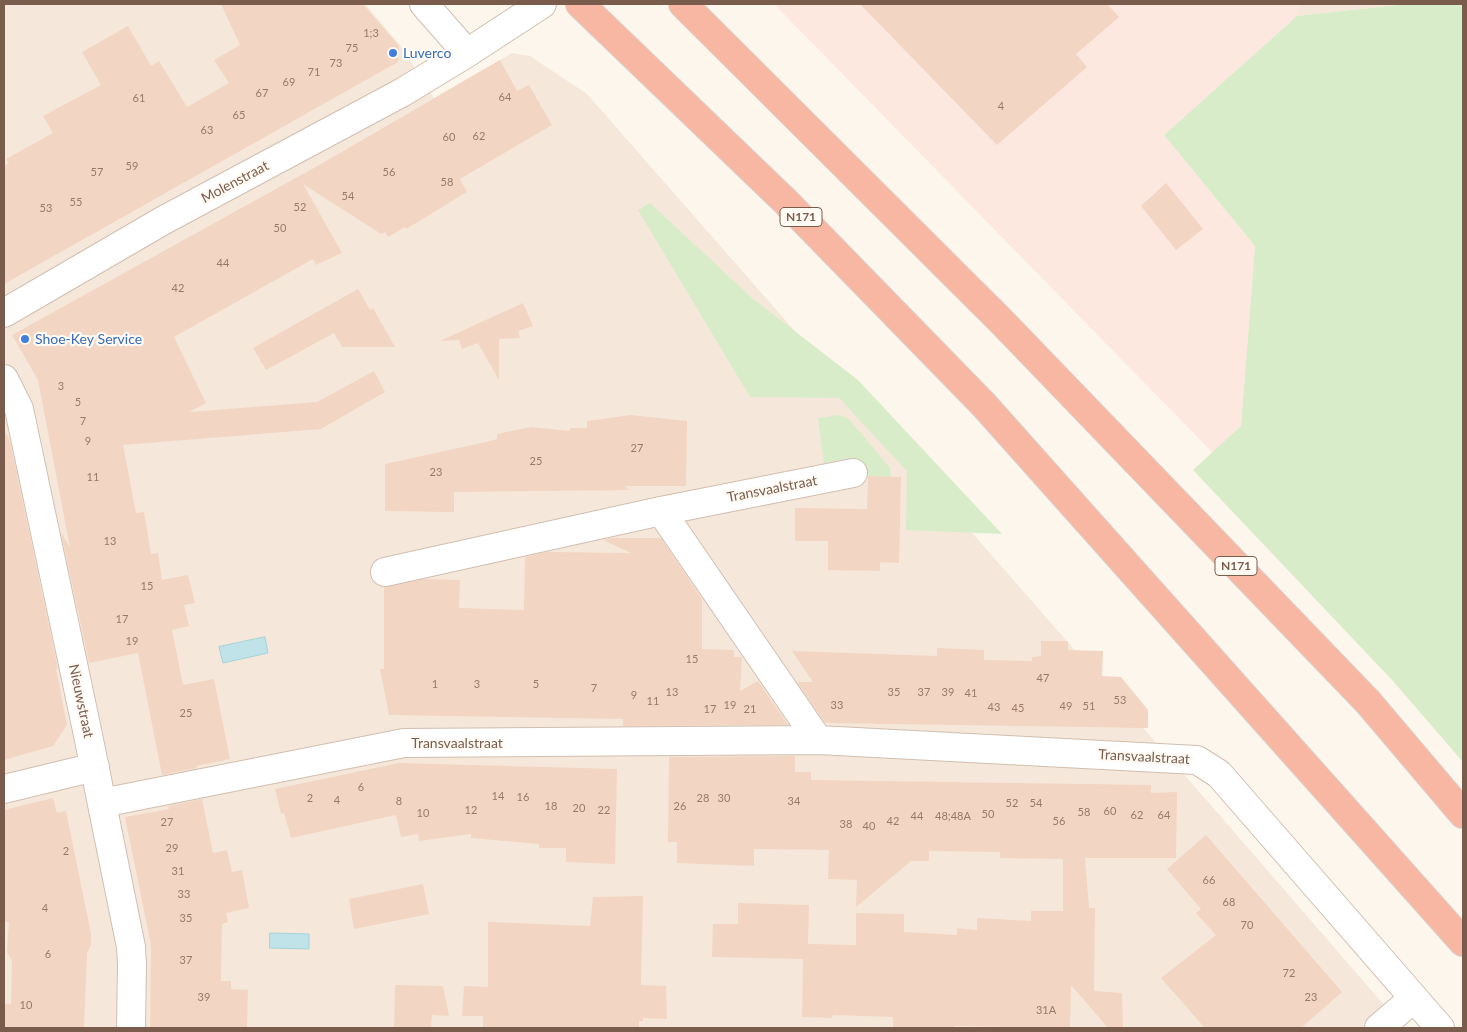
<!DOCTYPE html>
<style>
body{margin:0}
#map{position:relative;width:1467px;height:1032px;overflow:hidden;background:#fdf6ec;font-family:Lato,sans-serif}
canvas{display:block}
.frame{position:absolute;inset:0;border:5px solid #7a5c4d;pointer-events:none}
</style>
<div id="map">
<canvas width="1467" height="1032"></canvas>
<div class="frame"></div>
</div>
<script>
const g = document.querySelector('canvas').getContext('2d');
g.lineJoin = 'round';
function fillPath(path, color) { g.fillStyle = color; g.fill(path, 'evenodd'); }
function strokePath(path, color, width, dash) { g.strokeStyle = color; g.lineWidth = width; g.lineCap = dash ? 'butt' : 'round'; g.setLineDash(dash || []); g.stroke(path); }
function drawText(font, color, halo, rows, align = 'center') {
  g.font = font + ' Lato,sans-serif'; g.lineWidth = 4.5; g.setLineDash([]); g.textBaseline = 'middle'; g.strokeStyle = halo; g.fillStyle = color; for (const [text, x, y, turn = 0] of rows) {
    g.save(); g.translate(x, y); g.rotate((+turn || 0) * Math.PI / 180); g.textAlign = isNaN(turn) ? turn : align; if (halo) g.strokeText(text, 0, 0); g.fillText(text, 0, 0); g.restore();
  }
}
const residential = new Path2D(`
 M 4,4 L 365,4 L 400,45 L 434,98 L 512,53 L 530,56 L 587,94 L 1216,811 L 1404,1028 L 4,1028 Z
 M 1300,4 L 1406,4 L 1297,16 Z`);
const commercial = new Path2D(`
 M 774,4 L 1300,4 L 1297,16 L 1164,135 L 1255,246 L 1241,426 L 1213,453 Z`);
const green = new Path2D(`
 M 1406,4 L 1463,4 L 1463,762 L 1392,680 L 1193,470 L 1241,426 L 1255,246 L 1164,135 L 1297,16 Z
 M 650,203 L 752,298 L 858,380 L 1002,534 L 906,530 L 907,471 L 839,398 L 750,397 L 638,210 Z
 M 838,415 L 848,418 L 890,468 L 891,477 L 868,476 C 852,455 849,459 824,463 L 818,418 Z`);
const water = new Path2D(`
 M 265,637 L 268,653 L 223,663 L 219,647 Z
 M 270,933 L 309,934 L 309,949 L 270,948 Z`);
const building = new Path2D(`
 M 221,4 L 363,4 L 399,46 L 398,62 L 4,284 L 4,166 L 9,163 L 6,159 L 53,133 L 43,116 L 101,85 L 82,52 L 128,26 L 151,66 L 159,61 L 187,107 L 229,83 L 214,60 L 240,45 Z
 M 860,4 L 1107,4 L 1119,17 L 1076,54 L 1087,67 L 997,145 Z
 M 500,60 L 517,91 L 529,85 L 552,125 L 460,179 L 467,192 L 406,229 L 405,227 L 388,237 L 385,232 L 381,234 L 303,184 L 342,253 L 316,265 L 313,259 L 174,337 L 206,403 L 189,412 L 317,402 L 374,371 L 385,392 L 321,429 L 123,445 L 136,513 L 144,512 L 151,554 L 158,553 L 162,580 L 188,575 L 195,603 L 184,605 L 189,626 L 172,630 L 183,685 L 214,679 L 230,759 L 196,766 L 197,768 L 162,775 L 138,653 L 89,663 L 61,532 L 70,548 L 38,380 L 12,335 L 321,164 Z
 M 1166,183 L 1203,229 L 1176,250 L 1141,206 Z
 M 358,289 L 370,310 L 373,308 L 395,347 L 342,347 L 334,333 L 266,370 L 253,348 Z
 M 523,303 L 533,326 L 518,331 L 520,338 L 499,339 L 499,380 L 478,343 L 462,349 L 459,340 L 440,341 Z
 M 631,415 L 687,421 L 686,486 L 625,486 L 629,490 L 454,492 L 454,512 L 385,511 L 385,464 L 486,442 L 497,439 L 497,434 L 531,427 L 570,431 L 570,428 L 587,428 L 587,421 Z
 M 4,430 L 10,441 L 58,669 L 56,669 L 67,725 L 53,746 L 4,760 Z
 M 868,476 L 901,477 L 899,563 L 880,562 L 880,571 L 828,570 L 828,541 L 795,541 L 795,508 L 867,509 Z
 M 612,538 L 661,538 L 702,599 L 702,649 L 734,650 L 734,657 L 742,657 L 740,691 L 758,681 L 788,725 L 623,726 L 623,719 L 389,715 L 380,669 L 384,669 L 384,587 L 424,579 L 460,580 L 459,608 L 524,610 L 525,557 L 547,552 L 631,553 L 603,540 Z
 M 1041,641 L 1068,641 L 1068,650 L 1103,651 L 1102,676 L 1121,677 L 1148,710 L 1148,728 L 825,723 L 797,682 L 813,682 L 792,651 L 937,656 L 937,648 L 984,650 L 984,660 L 1032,661 L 1032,657 L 1041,656 Z
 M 795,756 L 795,772 L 811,772 L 811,780 L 1151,785 L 1151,793 L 1177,792 L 1176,858 L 1085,858 L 1089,908 L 1095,908 L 1094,991 L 1122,993 L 1123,1028 L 1108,1028 L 1071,985 L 1070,1028 L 954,1026 L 954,1028 L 893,1028 L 893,1017 L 833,1015 L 832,1018 L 802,1017 L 803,959 L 712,957 L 713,924 L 738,924 L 738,903 L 809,905 L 808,944 L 856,945 L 856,913 L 904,914 L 904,932 L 957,935 L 957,928 L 977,930 L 977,918 L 1031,921 L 1031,911 L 1063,911 L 1063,859 L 1000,858 L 1000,852 L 929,851 L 929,861 L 911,861 L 856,907 L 857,880 L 828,879 L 829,850 L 754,849 L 754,866 L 677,863 L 677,842 L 668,842 L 669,757 Z
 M 399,763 L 617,769 L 615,864 L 566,862 L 566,848 L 539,848 L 539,844 L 471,838 L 471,834 L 419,841 L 418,834 L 401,837 L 396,815 L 291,838 L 284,813 L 281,814 L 275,789 Z
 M 53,798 L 57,813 L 66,811 L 91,934 L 91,945 L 87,953 L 84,1028 L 4,1028 L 4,1004 L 11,1004 L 12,961 L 7,952 L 9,922 L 4,922 L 4,810 Z
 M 202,799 L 213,853 L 227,850 L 232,872 L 242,870 L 249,908 L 226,913 L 228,922 L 222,924 L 221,981 L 231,981 L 231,989 L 248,990 L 247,1027 L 150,1028 L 151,945 L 125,817 L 169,809 L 168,806 Z
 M 1206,835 L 1342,992 L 1301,1028 L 1204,1027 L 1161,978 L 1216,935 L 1196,913 L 1201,909 L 1167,869 Z
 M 423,884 L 429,914 L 354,929 L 349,899 Z
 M 643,896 L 641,985 L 666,986 L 667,1019 L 643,1018 L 643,1021 L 639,1021 L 639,1028 L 483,1028 L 483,1016 L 462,1016 L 464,986 L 488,987 L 488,922 L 590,926 L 593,897 Z
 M 395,985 L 443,986 L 449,1016 L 432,1015 L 431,1028 L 394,1028 Z`);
const minor = new Path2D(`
 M 424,4 L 467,53
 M 4,313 L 164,220 L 403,92 L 467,53 L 542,4
 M 4,379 L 19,409 L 88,735 L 131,947 L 132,965 L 131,1028
 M 661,511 L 853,473
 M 385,572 L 661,511 L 818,740
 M 4,789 L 95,767
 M 102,803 L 404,743 L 818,740 L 1197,760 L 1219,774 L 1440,1028
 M 1379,1028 L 1414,998`);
const highway = new Path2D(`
 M 580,4 L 786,202 L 984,405 L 1463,942
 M 683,4 L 1003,323 L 1368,702 L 1463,814`);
const markers = [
 [393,53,5,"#3f7fe0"],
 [25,339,5,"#3f7fe0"]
];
const numberNames = [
 ["1;3",371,33],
 ["75",352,48],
 ["73",336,63],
 ["71",314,72],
 ["69",289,82],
 ["67",262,93],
 ["64",505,97],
 ["61",139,98],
 ["4",1001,106],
 ["65",239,115],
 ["63",207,130],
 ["62",479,136],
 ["60",449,137],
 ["59",132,166],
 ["57",97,172],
 ["56",389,172],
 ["58",447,182],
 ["54",348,196],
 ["55",76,202],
 ["52",300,207],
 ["53",46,208],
 ["50",280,228],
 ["44",223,263],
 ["42",178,288],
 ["3",61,386],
 ["5",78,402],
 ["7",83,421],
 ["9",88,441],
 ["27",637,448],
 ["25",536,461],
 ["23",436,472],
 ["11",93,477],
 ["13",110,541],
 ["15",147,586],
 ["17",122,619],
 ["19",132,641],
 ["15",692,659],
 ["47",1043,678],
 ["1",435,684],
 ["3",477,684],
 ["5",536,684],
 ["7",594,688],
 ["13",672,692],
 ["35",894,692],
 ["37",924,692],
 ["39",948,692],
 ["41",971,693],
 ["9",634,695],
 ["53",1120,700],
 ["11",653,701],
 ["19",730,705],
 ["33",837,705],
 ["49",1066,706],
 ["51",1089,706],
 ["43",994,707],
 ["45",1018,708],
 ["17",710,709],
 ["21",750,709],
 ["25",186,713],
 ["6",361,787],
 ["14",498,796],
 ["16",523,797],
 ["2",310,798],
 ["28",703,798],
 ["30",724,798],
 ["4",337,800],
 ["8",399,801],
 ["34",794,801],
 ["52",1012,803],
 ["54",1036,803],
 ["18",551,806],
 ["26",680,806],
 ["20",579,808],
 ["12",471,810],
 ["22",604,810],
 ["60",1110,811],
 ["58",1084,812],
 ["10",423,813],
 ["50",988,814],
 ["62",1137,815],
 ["64",1164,815],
 ["44",917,816],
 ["48;48A",953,816],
 ["42",893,821],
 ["56",1059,821],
 ["27",167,822],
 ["38",846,824],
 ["40",869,826],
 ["29",172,848],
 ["2",66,851],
 ["31",178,871],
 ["66",1209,880],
 ["33",184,894],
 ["68",1229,902],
 ["4",45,908],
 ["35",186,918],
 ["70",1247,925],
 ["6",48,954],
 ["37",186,960],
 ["72",1289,973],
 ["39",204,997],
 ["23",1311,997],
 ["10",26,1005],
 ["31A",1046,1010]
];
const shields = [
 [801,217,42],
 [1236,566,42]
];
const shieldNames = [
 ["N171",801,217],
 ["N171",1236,566]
];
const shopNames = [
 ["Luverco",403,53],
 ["Shoe-Key Service",35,339]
];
const streetNames = [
 ["Molenstraat",235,182,-28],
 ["Transvaalstraat",772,489,-11],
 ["Nieuwstraat",81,701,78],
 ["Transvaalstraat",457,743],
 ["Transvaalstraat",1144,757,3]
];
fillPath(residential, '#f5e8da');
fillPath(commercial, '#fde8e0');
fillPath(green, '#d8ecc9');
fillPath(water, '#bfe3e8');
strokePath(water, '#a5d3da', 1);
fillPath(building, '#f3d5c3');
strokePath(minor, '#d1beb0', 30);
strokePath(highway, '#dad1cd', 30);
strokePath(minor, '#fff', 28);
strokePath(highway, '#f7b7a3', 28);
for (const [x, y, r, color] of markers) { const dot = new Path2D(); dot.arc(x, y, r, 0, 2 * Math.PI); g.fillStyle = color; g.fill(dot); strokePath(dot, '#fffaf3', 2); }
drawText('11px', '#987a6a', null, numberNames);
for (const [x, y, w] of shields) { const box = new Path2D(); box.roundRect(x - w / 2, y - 9.5, w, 19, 4); g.fillStyle = '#fffaf3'; g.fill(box); strokePath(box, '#7a5c4d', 1); }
drawText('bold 12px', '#7a5c4d', null, shieldNames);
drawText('14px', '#366cbe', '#fffaf3', shopNames, 'left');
drawText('14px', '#7a5c4d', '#fffaf3', streetNames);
</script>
